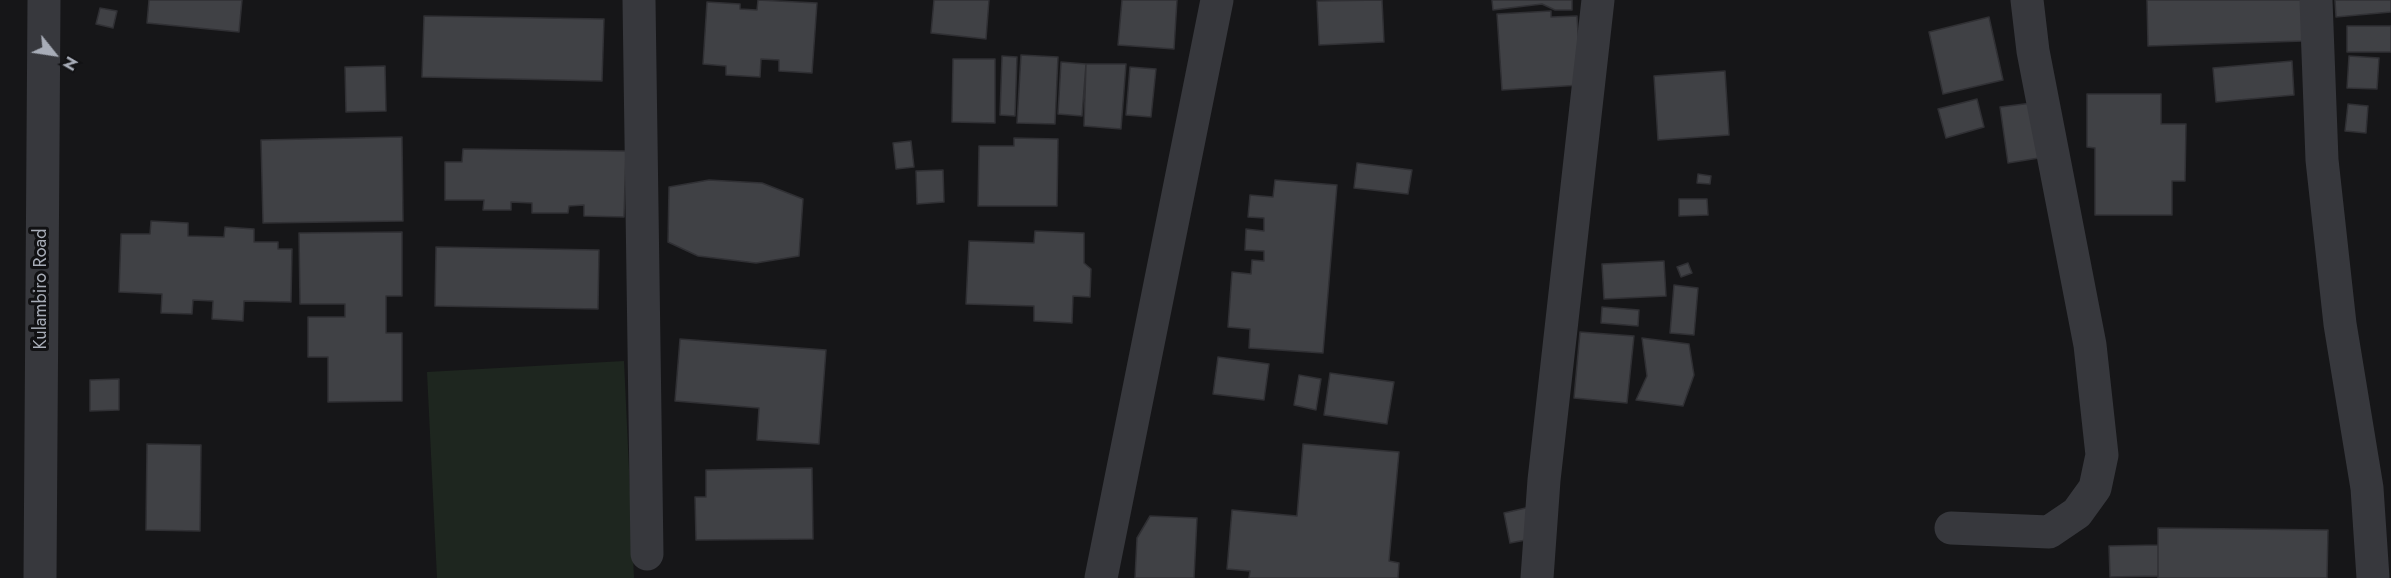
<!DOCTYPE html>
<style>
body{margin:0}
#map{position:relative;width:2391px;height:578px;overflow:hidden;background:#161618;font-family:Jost,sans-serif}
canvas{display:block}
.north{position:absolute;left:24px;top:24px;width:60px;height:60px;-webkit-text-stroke:4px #111113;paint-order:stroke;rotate:120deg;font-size:16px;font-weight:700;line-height:24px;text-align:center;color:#a8adb8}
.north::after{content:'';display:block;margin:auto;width:21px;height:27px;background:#a8adb8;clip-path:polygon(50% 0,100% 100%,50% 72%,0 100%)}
</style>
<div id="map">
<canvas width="2391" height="578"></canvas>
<div class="north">N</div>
</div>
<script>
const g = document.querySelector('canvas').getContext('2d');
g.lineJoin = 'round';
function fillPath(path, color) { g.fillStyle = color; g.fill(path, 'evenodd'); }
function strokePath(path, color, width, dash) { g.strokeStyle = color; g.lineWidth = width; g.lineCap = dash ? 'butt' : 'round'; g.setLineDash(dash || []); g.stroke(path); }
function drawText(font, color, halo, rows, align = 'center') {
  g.font = font + ' Jost,sans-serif'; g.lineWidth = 6; g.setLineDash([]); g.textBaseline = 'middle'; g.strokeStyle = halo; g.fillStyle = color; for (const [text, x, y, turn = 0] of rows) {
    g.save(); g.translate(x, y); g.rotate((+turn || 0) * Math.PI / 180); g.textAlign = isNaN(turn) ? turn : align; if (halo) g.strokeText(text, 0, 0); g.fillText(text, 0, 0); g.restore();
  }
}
const green = new Path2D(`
 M 624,361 L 634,578 L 437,578 L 427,372 Z`);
const building = new Path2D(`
 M 149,0 L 242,0 L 239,32 L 147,23 Z
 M 758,0 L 817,3 L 812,73 L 779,71 L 779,60 L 761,59 L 760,77 L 726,75 L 726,66 L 703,64 L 707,2 L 740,4 L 740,9 L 757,10 Z
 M 934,0 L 989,0 L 986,39 L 931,33 Z
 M 1122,0 L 1177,0 L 1174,49 L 1118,45 Z
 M 1382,0 L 1384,42 L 1319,45 L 1317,1 Z
 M 1492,0 L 1572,0 L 1572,10 L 1555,10 L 1542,4 L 1493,10 Z
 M 2147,0 L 2303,0 L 2304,41 L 2148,46 Z
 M 2335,0 L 2391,0 L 2391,12 L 2336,17 Z
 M 100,8 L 117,11 L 113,28 L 96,24 Z
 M 1551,11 L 1551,17 L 1577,16 L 1581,85 L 1502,90 L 1497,14 Z
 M 424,16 L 604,19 L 602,81 L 422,77 Z
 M 1989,17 L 2003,80 L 1943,94 L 1929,32 Z
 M 2347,26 L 2391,26 L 2391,52 L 2347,52 Z
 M 1021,55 L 1058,57 L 1055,124 L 1017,123 Z
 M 1002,56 L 1017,57 L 1015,116 L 1000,115 Z
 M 2349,56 L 2379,58 L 2377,89 L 2347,88 Z
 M 953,59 L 995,59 L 995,123 L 952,122 Z
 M 2292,61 L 2294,95 L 2216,102 L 2213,68 Z
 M 1061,62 L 1086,64 L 1082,116 L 1058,114 Z
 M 1086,64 L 1126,64 L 1121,129 L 1084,126 Z
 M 385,66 L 386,111 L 346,112 L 345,67 Z
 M 1130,67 L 1156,69 L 1151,117 L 1126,115 Z
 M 1725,71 L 1729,135 L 1658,140 L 1654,76 Z
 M 2087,94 L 2161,94 L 2161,124 L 2186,124 L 2185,181 L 2172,181 L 2172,215 L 2095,215 L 2095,148 L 2087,147 Z
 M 1977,99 L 1984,127 L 1946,138 L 1938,109 Z
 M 2032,103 L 2039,158 L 2008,163 L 2000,107 Z
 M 2348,104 L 2368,106 L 2366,133 L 2345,131 Z
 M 402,137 L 403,221 L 263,223 L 261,140 Z
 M 1014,138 L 1058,139 L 1057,206 L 978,206 L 979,146 L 1014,146 Z
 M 911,141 L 914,167 L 896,169 L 893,143 Z
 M 463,149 L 626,151 L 624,217 L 584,216 L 584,205 L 569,206 L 568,213 L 532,213 L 532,203 L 511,202 L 511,210 L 483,210 L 484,200 L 445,200 L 445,162 L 462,162 Z
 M 1357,163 L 1412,170 L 1408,194 L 1354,188 Z
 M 943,170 L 944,202 L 917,204 L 916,171 Z
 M 1698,174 L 1711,176 L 1710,184 L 1697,183 Z
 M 709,180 L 762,183 L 803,199 L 799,256 L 756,263 L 698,256 L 668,242 L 669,187 Z
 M 1275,180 L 1337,185 L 1323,353 L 1249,348 L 1250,329 L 1228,327 L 1232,272 L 1251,274 L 1252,260 L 1264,261 L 1264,251 L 1245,250 L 1246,229 L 1264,231 L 1264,218 L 1248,217 L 1250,195 L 1273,197 Z
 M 1679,199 L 1707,199 L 1708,215 L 1679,216 Z
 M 151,221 L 188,223 L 188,236 L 224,237 L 225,227 L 254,229 L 254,242 L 278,242 L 278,249 L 292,249 L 291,302 L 244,301 L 243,321 L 212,319 L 213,301 L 193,300 L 192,314 L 161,313 L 162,294 L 119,292 L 121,234 L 150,234 Z
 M 1035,231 L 1084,233 L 1084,263 L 1091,269 L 1090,297 L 1073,296 L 1072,323 L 1034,321 L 1034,306 L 966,304 L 969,241 L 1034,243 Z
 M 402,232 L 402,296 L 386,296 L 386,333 L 402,333 L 402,401 L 328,402 L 328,357 L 308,357 L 308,317 L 345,317 L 345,304 L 300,304 L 299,233 Z
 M 436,247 L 599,250 L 598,309 L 435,306 Z
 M 1664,261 L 1666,296 L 1604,299 L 1602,264 Z
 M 1688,263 L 1692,273 L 1681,277 L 1677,267 Z
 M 1674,285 L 1698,288 L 1694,335 L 1670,333 Z
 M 1602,307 L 1639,310 L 1638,326 L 1601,323 Z
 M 1580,332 L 1634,336 L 1627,403 L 1574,398 Z
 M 1642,338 L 1689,344 L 1694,375 L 1683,406 L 1636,400 L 1647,376 Z
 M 680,339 L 826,350 L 819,444 L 757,440 L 759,408 L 675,401 Z
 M 1218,357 L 1269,364 L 1264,400 L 1213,394 Z
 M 1330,373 L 1394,382 L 1387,424 L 1324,415 Z
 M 1299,375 L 1321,379 L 1316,410 L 1294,405 Z
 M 119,379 L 119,410 L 90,411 L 90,380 Z
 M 147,444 L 201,445 L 200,531 L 146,530 Z
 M 1303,444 L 1399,452 L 1389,561 L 1399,563 L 1398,578 L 1249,578 L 1250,571 L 1227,569 L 1232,510 L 1297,516 Z
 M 812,468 L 813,539 L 696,540 L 695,497 L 706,497 L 706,470 Z
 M 1530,507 L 1536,538 L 1510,543 L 1504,513 Z
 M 1150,516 L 1197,518 L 1194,578 L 1135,578 L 1137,538 Z
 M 2158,528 L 2328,530 L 2327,578 L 2158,578 Z
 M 2158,545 L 2158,576 L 2110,577 L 2109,546 Z`);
const minor = new Path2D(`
 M 639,0 L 647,554
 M 2316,0 L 2322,160 L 2340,324 L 2367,488 L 2373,578
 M 1951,528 L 2049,532 L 2077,513 L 2095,488 L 2102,455 L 2090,345 L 2033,51 L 2027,0
 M 40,578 L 44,0
 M 1101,578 L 1217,0
 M 1537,578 L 1544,480 L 1598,0`);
const streetNames = [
 ["Kulambiro Road",42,289,-90]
];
fillPath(green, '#1e261f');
fillPath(building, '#404145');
strokePath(building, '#303034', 1.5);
strokePath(minor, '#37383d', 33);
drawText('18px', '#a8adb8', '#111113', streetNames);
</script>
